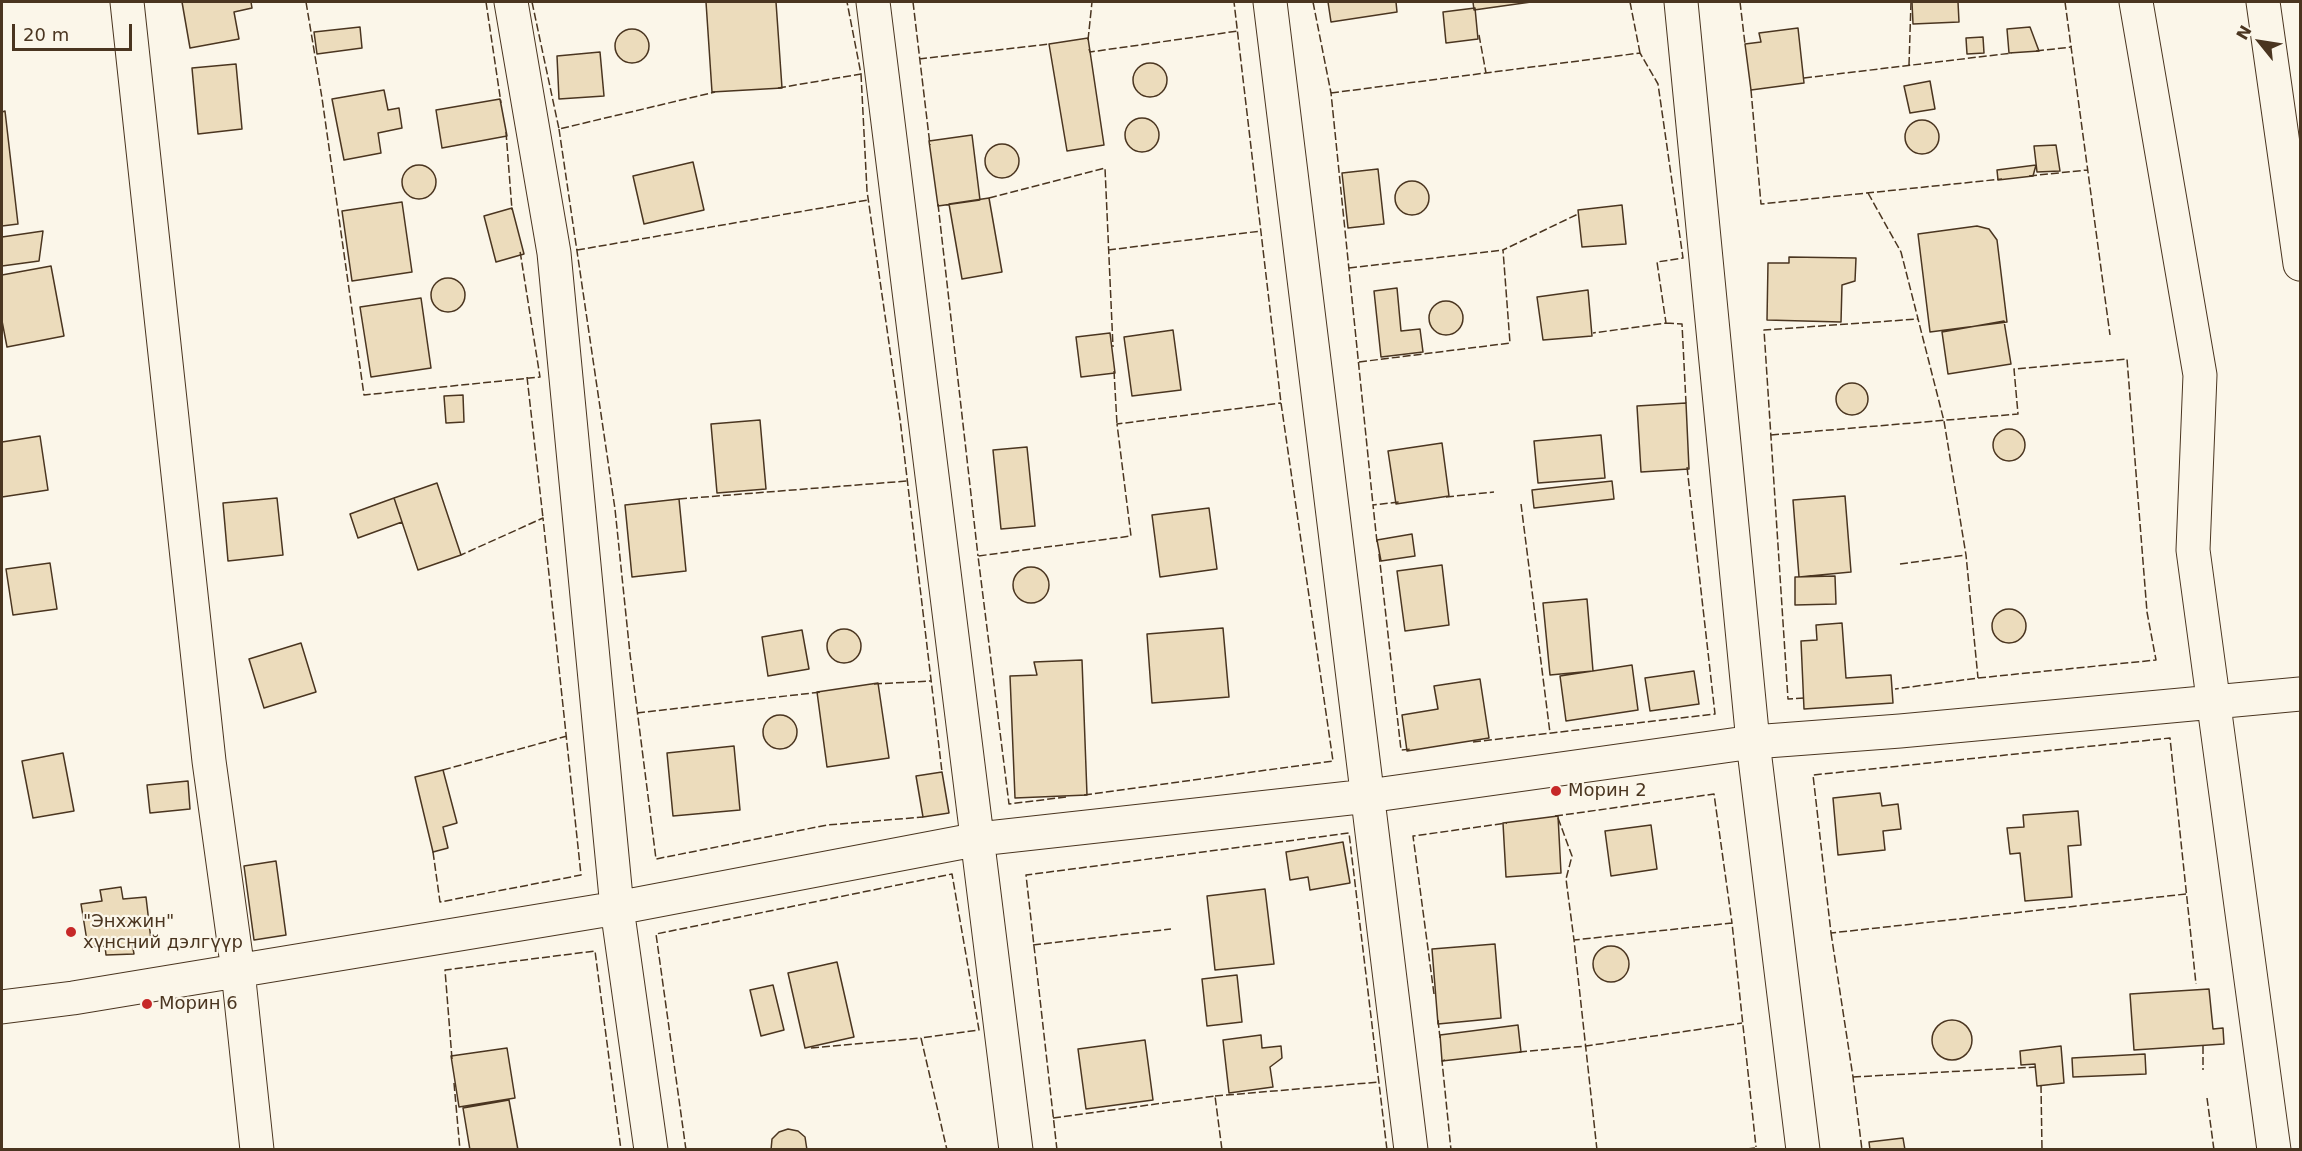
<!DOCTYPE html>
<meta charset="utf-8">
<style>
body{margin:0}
#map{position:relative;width:2302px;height:1151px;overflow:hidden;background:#fbf6e9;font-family:"DejaVu Sans",sans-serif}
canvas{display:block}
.frame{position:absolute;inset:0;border:3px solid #4a3520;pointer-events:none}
.north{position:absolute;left:2230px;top:12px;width:60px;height:60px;-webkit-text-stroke:4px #fbf6e9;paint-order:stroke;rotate:300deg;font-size:16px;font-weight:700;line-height:24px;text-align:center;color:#4a3520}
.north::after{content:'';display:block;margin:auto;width:21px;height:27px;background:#4a3520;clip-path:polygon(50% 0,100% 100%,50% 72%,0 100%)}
.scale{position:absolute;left:12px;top:24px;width:120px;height:27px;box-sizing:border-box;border:3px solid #4a3520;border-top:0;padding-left:8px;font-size:18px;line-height:21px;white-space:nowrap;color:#4a3520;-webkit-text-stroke:4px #fbf6e9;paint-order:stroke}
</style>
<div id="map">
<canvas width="2302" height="1151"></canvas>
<div class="frame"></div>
<div class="north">N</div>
<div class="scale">20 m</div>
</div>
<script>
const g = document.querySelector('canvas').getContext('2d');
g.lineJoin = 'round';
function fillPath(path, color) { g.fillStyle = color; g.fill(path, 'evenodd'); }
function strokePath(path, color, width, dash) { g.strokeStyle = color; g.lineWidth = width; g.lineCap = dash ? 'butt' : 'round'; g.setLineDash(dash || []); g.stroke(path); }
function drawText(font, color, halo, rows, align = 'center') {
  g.font = font + ' "DejaVu Sans",sans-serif'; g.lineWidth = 4.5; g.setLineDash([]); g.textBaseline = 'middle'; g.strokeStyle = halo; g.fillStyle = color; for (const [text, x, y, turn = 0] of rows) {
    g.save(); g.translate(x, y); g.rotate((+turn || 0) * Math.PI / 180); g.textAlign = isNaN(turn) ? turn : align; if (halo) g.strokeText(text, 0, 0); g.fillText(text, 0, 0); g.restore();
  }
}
const building = new Path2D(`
 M 182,2 L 251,2 L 252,8 L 234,12 L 239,39 L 190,48 Z
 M 706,2 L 776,2 L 782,88 L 712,92 Z
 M 1328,2 L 1396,2 L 1397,12 L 1331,22 Z
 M 1473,2 L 1531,2 L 1474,10 Z
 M 1912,2 L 1958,2 L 1959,22 L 1913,24 Z
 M 1475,8 L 1478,39 L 1446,43 L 1443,12 Z
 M 360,27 L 362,48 L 317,54 L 314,32 Z
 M 2030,27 L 2039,51 L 2009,53 L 2007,29 Z
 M 1798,28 L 1804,83 L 1751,90 L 1745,44 L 1761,42 L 1759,33 Z
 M615 46a17 17 0 1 1 34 0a17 17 0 1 1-34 0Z
 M 1983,37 L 1984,53 L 1967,54 L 1966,38 Z
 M 1088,38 L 1104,145 L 1067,151 L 1049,44 Z
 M 600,52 L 604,96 L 559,99 L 557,56 Z
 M1133 80a17 17 0 1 1 34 0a17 17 0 1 1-34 0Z
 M 236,64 L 242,129 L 198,134 L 192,68 Z
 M 1930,81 L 1935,109 L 1910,113 L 1904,86 Z
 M 384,90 L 388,110 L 399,108 L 402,128 L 378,133 L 381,153 L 344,160 L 332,99 Z
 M 500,99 L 507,136 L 442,148 L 436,110 Z
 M 5,111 L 18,224 L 2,226 L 2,112 Z
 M1125 135a17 17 0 1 1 34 0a17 17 0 1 1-34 0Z
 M1905 137a17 17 0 1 1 34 0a17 17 0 1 1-34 0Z
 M 972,135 L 980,200 L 938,206 L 929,141 Z
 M985 161a17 17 0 1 1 34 0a17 17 0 1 1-34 0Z
 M 2056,145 L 2060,171 L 2037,172 L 2034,146 Z
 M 693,162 L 704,210 L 644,224 L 633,176 Z
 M402 182a17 17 0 1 1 34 0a17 17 0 1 1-34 0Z
 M 2036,165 L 2033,176 L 1998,180 L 1997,170 Z
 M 1378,169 L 1384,224 L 1348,228 L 1342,173 Z
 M1395 198a17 17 0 1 1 34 0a17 17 0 1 1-34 0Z
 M 989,198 L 1002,272 L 962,279 L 949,204 Z
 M 402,202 L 412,272 L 352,281 L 342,211 Z
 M 1622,205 L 1626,244 L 1582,247 L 1578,210 Z
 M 512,208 L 524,254 L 496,262 L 484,216 Z
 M 1977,226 L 1989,229 L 1997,240 L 2007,322 L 1930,332 L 1918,234 Z
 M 43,231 L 39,261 L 2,266 L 2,237 Z
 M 1789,257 L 1856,258 L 1855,281 L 1842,285 L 1841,322 L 1767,320 L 1768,263 L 1789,263 Z
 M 51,266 L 64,336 L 7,347 L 2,321 L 2,275 Z
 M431 295a17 17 0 1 1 34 0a17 17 0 1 1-34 0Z
 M 1397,288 L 1401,331 L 1420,329 L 1423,352 L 1381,357 L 1374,291 Z
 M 1588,290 L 1592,336 L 1543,340 L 1537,297 Z
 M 421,298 L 431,368 L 371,377 L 360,307 Z
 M1429 318a17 17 0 1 1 34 0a17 17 0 1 1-34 0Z
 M 2004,321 L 2011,364 L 1948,374 L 1942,332 Z
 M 1173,330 L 1181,390 L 1132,396 L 1124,337 Z
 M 1110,333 L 1115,373 L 1081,377 L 1076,337 Z
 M1836 399a16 16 0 1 1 32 0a16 16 0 1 1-32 0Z
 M 463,395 L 464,422 L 446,423 L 444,396 Z
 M 1686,403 L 1689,469 L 1641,472 L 1637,406 Z
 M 760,420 L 766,489 L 717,493 L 711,424 Z
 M1993 445a16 16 0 1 1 32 0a16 16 0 1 1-32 0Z
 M 1601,435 L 1605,478 L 1538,483 L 1534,441 Z
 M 40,436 L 48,490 L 2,497 L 2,442 Z
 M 1442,443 L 1449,496 L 1396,504 L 1388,451 Z
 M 1027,447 L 1035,526 L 1001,529 L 993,450 Z
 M 1612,481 L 1614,499 L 1534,508 L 1532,490 Z
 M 437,483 L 461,555 L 418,570 L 394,498 Z
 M 1845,496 L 1851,572 L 1799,577 L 1793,500 Z
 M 277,498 L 283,555 L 228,561 L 223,503 Z
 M 394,498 L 402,522 L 358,538 L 350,514 Z
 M 679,499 L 686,571 L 632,577 L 625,505 Z
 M 1209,508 L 1217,569 L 1160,577 L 1152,515 Z
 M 1412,534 L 1415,556 L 1381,561 L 1377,540 Z
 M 50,563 L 57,609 L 13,615 L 6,569 Z
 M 1442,565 L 1449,625 L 1405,631 L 1397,571 Z
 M1013 585a18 18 0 1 1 36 0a18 18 0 1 1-36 0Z
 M 1835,576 L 1836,604 L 1795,605 L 1795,577 Z
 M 1587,599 L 1593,671 L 1550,675 L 1543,603 Z
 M1992 626a17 17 0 1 1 34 0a17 17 0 1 1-34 0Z
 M 1842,623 L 1846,678 L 1891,675 L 1893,703 L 1804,709 L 1801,641 L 1817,640 L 1816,625 Z
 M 1223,628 L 1229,697 L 1152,703 L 1147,634 Z
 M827 646a17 17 0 1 1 34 0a17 17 0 1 1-34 0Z
 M 802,630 L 809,669 L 768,676 L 762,637 Z
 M 301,643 L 316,692 L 264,708 L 249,659 Z
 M 1082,660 L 1087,795 L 1015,798 L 1010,676 L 1037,675 L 1034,662 Z
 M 1632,665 L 1638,710 L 1566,721 L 1560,676 Z
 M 1694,671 L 1699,704 L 1650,711 L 1645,678 Z
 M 1480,679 L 1489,738 L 1407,751 L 1402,715 L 1438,709 L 1434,686 Z
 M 878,683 L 889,758 L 827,767 L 817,692 Z
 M763 732a17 17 0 1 1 34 0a17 17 0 1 1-34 0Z
 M 734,746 L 740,810 L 673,816 L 667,753 Z
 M 63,753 L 74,811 L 33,818 L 22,761 Z
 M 443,770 L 457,823 L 443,827 L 448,848 L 433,852 L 415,777 Z
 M 942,772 L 949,813 L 923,817 L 916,776 Z
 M 188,781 L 190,809 L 150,813 L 147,785 Z
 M 1880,793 L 1882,806 L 1898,804 L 1901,829 L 1883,831 L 1885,850 L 1838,855 L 1833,798 Z
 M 2078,811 L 2081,845 L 2068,846 L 2072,897 L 2025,901 L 2020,853 L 2010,854 L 2007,828 L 2024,827 L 2023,815 Z
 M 1558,816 L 1561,873 L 1506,877 L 1503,823 Z
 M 1651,825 L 1657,869 L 1611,876 L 1605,831 Z
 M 1343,842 L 1350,883 L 1310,890 L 1308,877 L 1290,880 L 1286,852 Z
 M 276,861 L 286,935 L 254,940 L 244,866 Z
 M 121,887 L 123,899 L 146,897 L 151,940 L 132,943 L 134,954 L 106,955 L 105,946 L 88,947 L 81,904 L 102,901 L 100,890 Z
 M 1265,889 L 1274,964 L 1215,970 L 1207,896 Z
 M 1495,944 L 1501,1018 L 1438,1024 L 1432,949 Z
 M1593 964a18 18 0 1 1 36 0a18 18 0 1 1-36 0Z
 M 837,962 L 854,1037 L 805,1048 L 788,973 Z
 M 1237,975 L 1242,1022 L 1207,1026 L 1202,979 Z
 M 773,985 L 784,1030 L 761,1036 L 750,990 Z
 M 2209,989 L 2213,1029 L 2223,1028 L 2224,1044 L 2134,1050 L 2130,994 Z
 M1932 1040a20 20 0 1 1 40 0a20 20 0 1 1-40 0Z
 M 1518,1025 L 1521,1052 L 1442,1061 L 1440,1035 Z
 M 1261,1035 L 1262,1048 L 1281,1046 L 1282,1058 L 1270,1067 L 1273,1087 L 1229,1093 L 1223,1040 Z
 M 1145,1040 L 1153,1100 L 1086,1109 L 1078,1049 Z
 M 2061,1046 L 2064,1083 L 2037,1086 L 2035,1064 L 2021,1065 L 2020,1051 Z
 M 507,1048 L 515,1098 L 459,1107 L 451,1056 Z
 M 2145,1054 L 2146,1074 L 2073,1077 L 2072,1058 Z
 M 509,1100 L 518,1150 L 470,1150 L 463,1108 Z
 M 788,1129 L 798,1131 L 805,1137 L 807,1150 L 771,1150 L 772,1139 L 779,1132 Z
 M 1903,1138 L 1905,1150 L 1870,1150 L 1869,1142 Z`);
const minor = new Path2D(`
 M 127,2 L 209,761 L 238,971 L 257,1150
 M 511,2 L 554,253 L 617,908 L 651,1150
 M 873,2 L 1016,1150
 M 1270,2 L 1411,1150
 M 1681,2 L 1753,742 L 1803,1150
 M 2136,2 L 2200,375 L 2193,550 L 2274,1150
 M 2,1007 L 73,998 L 617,908 L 979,839 L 1368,796 L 1753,742 L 1900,731 L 2300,694`);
const major = new Path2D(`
 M 2263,2 L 2300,264`);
const fence = new Path2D(`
 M 306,2 L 322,98 L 364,395 L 540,377 L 520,251
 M 486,2 L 501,103
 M 532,2 L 559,129 L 715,92
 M 913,2 L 930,145
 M 1313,2 L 1331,93 L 1373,505
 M 1630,2 L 1640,53
 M 1740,2 L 1745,44
 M 2065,2 L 2110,335
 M 1479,35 L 1486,73
 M 1088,40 L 1092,2
 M 1089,49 L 1090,52 L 1238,31
 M 2036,51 L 2072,47
 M 919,59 L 1049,44
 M 1909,65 L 1911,2
 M 861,74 L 867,191 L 900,419 L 942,772
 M 1804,78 L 2012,53
 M 778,88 L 861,74 L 847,2
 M 1751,90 L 1761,204 L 2002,179
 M 1331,93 L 1640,53 L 1658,84 L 1683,258 L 1657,262 L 1666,323 L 1593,333
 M 559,129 L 615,509 L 630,654 L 656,859 L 827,825 L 923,817
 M 506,132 L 512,210
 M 2029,176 L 2087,170
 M 1868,193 L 1901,252 L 1944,421 L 1966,555 L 1978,678
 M 989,198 L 1105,168 L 1113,347
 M 938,204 L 978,556
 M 577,250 L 868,200
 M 1108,250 L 1261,231
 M 1349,268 L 1503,250
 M 1666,323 L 1682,324 L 1686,403
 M 1359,362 L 1510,343 L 1503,250 L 1578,214
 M 1114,371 L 1117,424
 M 527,377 L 543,518
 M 1771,435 L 2018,414 L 2014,369 L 2127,359 L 2147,612 L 2156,660 L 1978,678 L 1895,689
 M 1446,497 L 1494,492
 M 679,499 L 907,481
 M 1521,504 L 1550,733
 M 1377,542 L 1373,505 L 1399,502
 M 1379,554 L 1401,750 L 1411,749
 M 1900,564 L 1966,555
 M 874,684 L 931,681
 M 1804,698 L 1788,699 L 1764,330 L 1918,319
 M 637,713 L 821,692
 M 1473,742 L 1715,714 L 1687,467
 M 443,770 L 567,736
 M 1084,795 L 1333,761 L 1281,403 L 1234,2
 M 1066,797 L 1009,804 L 978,556 L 1131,536 L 1117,424 L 1281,403
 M 1555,816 L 1714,794 L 1732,923
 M 1558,818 L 1572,856 L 1566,879 L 1574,940
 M 433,852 L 440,902 L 581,875 L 543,518 L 461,555
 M 2186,894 L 1831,933 L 1813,775 L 2170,738 L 2196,984
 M 1831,933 L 1853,1077 L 1862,1150
 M 1033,945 L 1171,929
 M 1434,994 L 1413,836 L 1507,823
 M 1438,1020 L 1440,1038
 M 2203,1046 L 2203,1070
 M 811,1048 L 921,1038
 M 1519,1052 L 1586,1046 L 1742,1023
 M 452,1059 L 445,970 L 595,951 L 621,1150
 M 1445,1060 L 1442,1061 L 1451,1150
 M 1853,1077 L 2036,1067
 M 454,1083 L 460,1150
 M 2041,1085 L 2042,1150
 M 1215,1096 L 1379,1082
 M 2207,1098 L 2214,1150
 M 1053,1118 L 1215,1096 L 1222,1150
 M 686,1150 L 656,934 L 952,874 L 979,1030 L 921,1038 L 947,1150
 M 1057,1150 L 1026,875 L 1349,833 L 1387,1150
 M 1597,1150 L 1574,940 L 1732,923 L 1756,1147
 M 1736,1150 L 1756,1148`);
const markers = [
 [1556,791,6,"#c62828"],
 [71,932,6,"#c62828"],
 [147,1004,6,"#c62828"]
];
const poiNames = [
 ["Морин 2",1568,791],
 ["\"Энхжин\"",83,922],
 ["хүнсний дэлгүүр",83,943],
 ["Морин 6",159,1004]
];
fillPath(building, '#ecdcbc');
strokePath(building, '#4a3520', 1.5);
strokePath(minor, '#4a3520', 35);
strokePath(major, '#4a3520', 35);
strokePath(minor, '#fbf6e9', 33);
strokePath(major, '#fbf6e9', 33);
strokePath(fence, '#4a3520', 1.5, [8, 3]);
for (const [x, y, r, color] of markers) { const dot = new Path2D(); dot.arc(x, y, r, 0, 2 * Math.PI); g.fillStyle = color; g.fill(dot); strokePath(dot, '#fbf6e9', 2); }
drawText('18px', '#4a3520', '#fbf6e9', poiNames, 'left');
</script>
